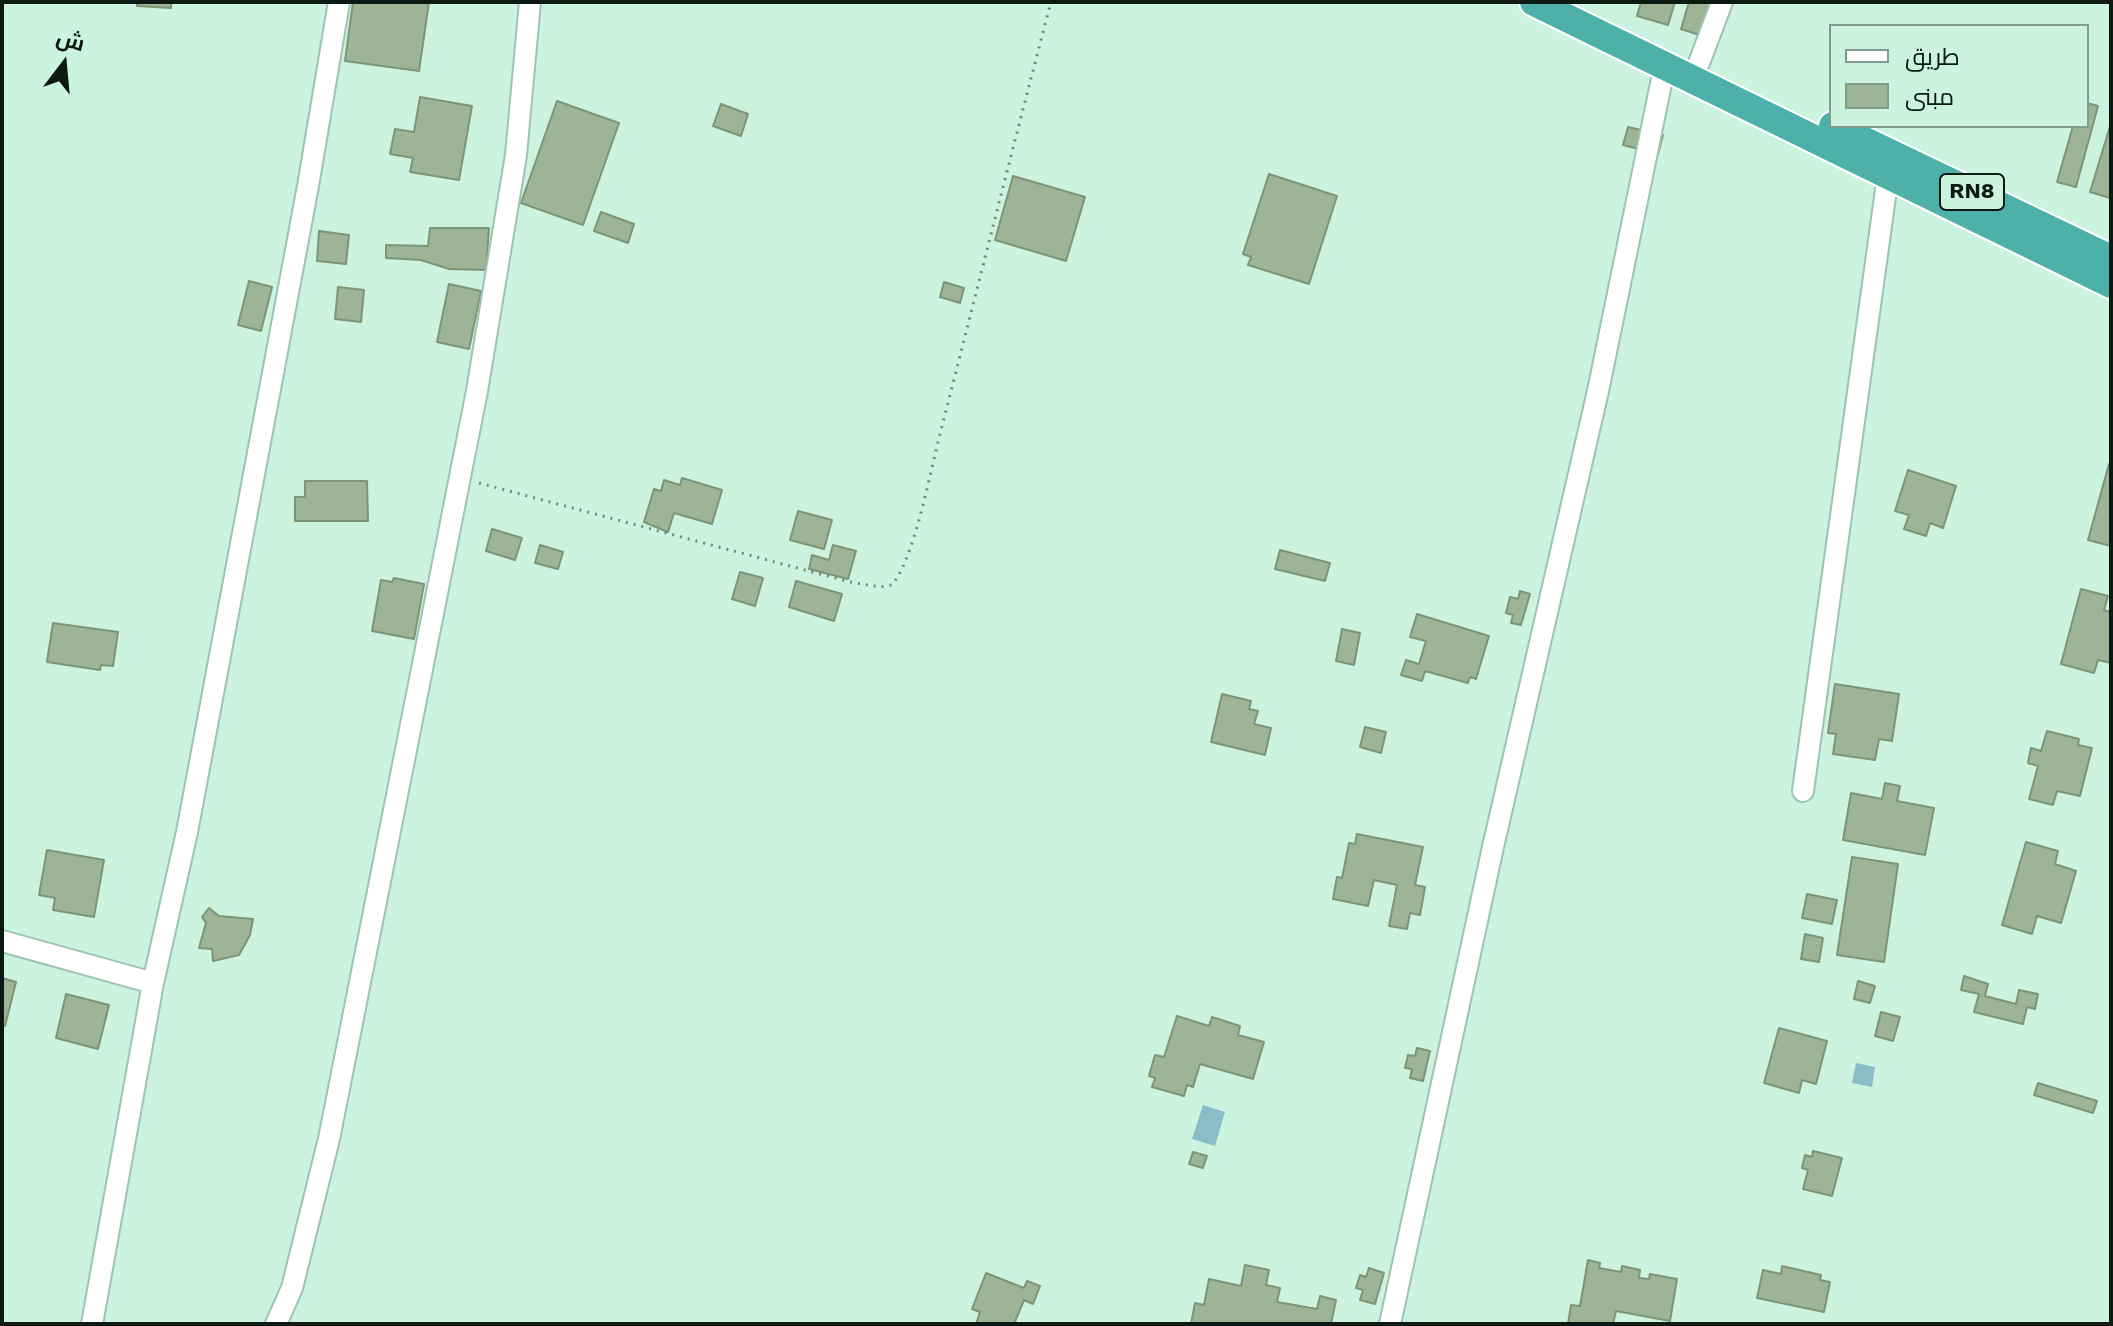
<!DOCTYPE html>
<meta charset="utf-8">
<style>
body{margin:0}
#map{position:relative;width:2113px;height:1326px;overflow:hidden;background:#cbf3df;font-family:"Work Sans",Cairo,sans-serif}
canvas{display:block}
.frame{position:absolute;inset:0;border:4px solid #0c1a13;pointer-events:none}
.legend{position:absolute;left:1829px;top:24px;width:260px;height:104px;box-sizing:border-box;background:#cbf3df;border:2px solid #7f9c8d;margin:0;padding:10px 14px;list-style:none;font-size:24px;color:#0c1a13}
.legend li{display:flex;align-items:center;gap:16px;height:40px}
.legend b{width:40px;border:2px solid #7f9c8d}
.north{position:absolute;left:24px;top:24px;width:80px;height:80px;-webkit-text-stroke:6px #cbf3df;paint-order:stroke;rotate:16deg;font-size:22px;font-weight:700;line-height:32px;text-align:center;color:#0c1a13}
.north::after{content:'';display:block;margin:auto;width:28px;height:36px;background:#0c1a13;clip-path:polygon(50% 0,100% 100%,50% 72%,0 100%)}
</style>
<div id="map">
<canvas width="2113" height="1326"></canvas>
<div class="frame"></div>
<ul class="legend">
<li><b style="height:10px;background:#fff"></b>طريق</li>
<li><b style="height:22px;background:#9eb496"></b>مبنى</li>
</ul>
<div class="north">ش</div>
</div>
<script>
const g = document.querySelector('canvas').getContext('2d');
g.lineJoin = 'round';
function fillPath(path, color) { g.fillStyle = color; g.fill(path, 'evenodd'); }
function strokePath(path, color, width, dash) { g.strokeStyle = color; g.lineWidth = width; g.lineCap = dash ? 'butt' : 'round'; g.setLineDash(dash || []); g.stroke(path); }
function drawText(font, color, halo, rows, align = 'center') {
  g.font = font + ' "Work Sans",sans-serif'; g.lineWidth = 8; g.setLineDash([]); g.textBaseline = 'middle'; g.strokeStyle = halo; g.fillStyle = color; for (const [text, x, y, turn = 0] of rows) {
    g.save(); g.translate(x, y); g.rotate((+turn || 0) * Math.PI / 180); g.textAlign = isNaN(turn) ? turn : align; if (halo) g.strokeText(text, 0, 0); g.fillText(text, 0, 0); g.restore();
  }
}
const water = new Path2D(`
 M 1856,1063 L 1875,1067 L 1872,1087 L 1852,1083 Z
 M 1203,1105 L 1225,1112 L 1215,1146 L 1192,1139 Z`);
const building = new Path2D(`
 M 137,2 L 171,2 L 171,8 L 137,6 Z
 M 353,2 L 429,2 L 419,71 L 345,61 Z
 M 1641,2 L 1675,2 L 1668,25 L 1637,16 Z
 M 1689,2 L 1716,2 L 1706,37 L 1681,29 Z
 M 420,97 L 472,106 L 459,180 L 410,172 L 413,158 L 390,154 L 395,129 L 414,132 Z
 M 557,101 L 619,123 L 583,225 L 521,203 Z
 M 2087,103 L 2098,106 L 2076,187 L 2057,182 L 2073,126 L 2087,126 Z
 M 721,104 L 748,114 L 741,136 L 713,126 Z
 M 2111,123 L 2111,196 L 2110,198 L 2090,192 Z
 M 1628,127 L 1663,135 L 1658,154 L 1623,145 Z
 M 1269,174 L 1337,196 L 1309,284 L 1248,265 L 1251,257 L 1243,254 Z
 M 1013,176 L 1085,197 L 1066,261 L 995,240 Z
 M 601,212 L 634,224 L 628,243 L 594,231 Z
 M 430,228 L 489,228 L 486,270 L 449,269 L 421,260 L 386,258 L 386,245 L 428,246 Z
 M 319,231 L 349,235 L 346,264 L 317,261 Z
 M 249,281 L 272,287 L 261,331 L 238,325 Z
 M 944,282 L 964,288 L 960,303 L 940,297 Z
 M 449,284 L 481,291 L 469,349 L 437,342 Z
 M 338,287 L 364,290 L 361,322 L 335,319 Z
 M 2109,464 L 2111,465 L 2111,546 L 2088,540 Z
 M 1908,470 L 1956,486 L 1943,528 L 1930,523 L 1926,536 L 1904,529 L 1909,515 L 1895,511 Z
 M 682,478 L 722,490 L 712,524 L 674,513 L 668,532 L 644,522 L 654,489 L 661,491 L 664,480 L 680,485 Z
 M 305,481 L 367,481 L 368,521 L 295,521 L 295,497 L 305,497 Z
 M 798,511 L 832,520 L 824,549 L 790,540 Z
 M 492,529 L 522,538 L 515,560 L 486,551 Z
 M 540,545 L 563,552 L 558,569 L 535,563 Z
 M 833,545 L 856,551 L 848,579 L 809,569 L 812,555 L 829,560 Z
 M 1280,550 L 1330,563 L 1325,581 L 1275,569 Z
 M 740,572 L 763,578 L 755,606 L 732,599 Z
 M 394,578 L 424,584 L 414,639 L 372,631 L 381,580 L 392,582 Z
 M 796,581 L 842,594 L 834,621 L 789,607 Z
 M 2081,589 L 2108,596 L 2104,610 L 2111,612 L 2111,663 L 2098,660 L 2094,673 L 2061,664 Z
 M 1520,591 L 1530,594 L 1521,625 L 1511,623 L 1513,615 L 1506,613 L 1510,597 L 1518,599 Z
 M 1417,614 L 1489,636 L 1476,679 L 1470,677 L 1468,683 L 1425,671 L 1422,681 L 1401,675 L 1406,660 L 1419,664 L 1426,641 L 1410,637 Z
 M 53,623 L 118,632 L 113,666 L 101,665 L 100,670 L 47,662 Z
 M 1342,629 L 1360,633 L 1354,665 L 1336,661 Z
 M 1835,684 L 1899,694 L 1892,741 L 1879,739 L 1875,760 L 1833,754 L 1836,734 L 1828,733 Z
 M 1222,694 L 1251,701 L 1249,709 L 1258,711 L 1254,724 L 1271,728 L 1265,755 L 1211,742 Z
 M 1365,727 L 1386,732 L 1381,753 L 1360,747 Z
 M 2047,731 L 2079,739 L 2078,745 L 2092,748 L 2080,796 L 2057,791 L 2053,805 L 2029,799 L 2038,766 L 2028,763 L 2031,748 L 2041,751 Z
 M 1885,783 L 1900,786 L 1897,801 L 1934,808 L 1925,855 L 1843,840 L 1851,793 L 1882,799 Z
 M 1357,834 L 1423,847 L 1415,885 L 1425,887 L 1420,915 L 1410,913 L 1407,929 L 1389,926 L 1397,885 L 1374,880 L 1368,906 L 1333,899 L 1337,877 L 1342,878 L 1349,843 L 1355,844 Z
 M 2026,842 L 2058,851 L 2055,864 L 2076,871 L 2061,923 L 2037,916 L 2032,934 L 2002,925 Z
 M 47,850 L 104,860 L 94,917 L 53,910 L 55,898 L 39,895 Z
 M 1852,857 L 1898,864 L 1884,962 L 1837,955 Z
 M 1807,894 L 1837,900 L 1832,924 L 1802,918 Z
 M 209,908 L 219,916 L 253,919 L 250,935 L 239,955 L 213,961 L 212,949 L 199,948 L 206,923 L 202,917 Z
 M 1805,934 L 1823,938 L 1819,962 L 1801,959 Z
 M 1964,976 L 1988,984 L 1985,996 L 2016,1004 L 2019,990 L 2038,994 L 2035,1009 L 2027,1007 L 2023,1024 L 1974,1012 L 1979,994 L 1961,990 Z
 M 2,978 L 16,982 L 5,1026 L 2,1025 Z
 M 1858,981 L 1875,986 L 1870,1003 L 1854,999 Z
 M 66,994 L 109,1005 L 98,1049 L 56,1038 Z
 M 1881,1012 L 1900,1017 L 1893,1041 L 1875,1036 Z
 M 1177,1016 L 1209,1026 L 1212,1017 L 1240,1026 L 1238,1035 L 1264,1042 L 1253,1079 L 1200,1064 L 1193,1087 L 1187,1085 L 1184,1096 L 1152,1087 L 1155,1078 L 1149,1076 L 1155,1055 L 1164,1057 Z
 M 1779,1028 L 1827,1041 L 1816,1084 L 1802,1080 L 1799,1093 L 1764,1083 Z
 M 1417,1048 L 1430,1051 L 1423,1081 L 1410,1078 L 1412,1069 L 1405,1068 L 1408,1055 L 1415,1056 Z
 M 2038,1083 L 2097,1101 L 2093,1113 L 2034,1095 Z
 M 1813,1151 L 1842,1158 L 1832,1196 L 1803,1189 L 1808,1170 L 1802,1168 L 1805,1155 L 1812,1157 Z
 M 1193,1152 L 1207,1156 L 1203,1168 L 1189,1164 Z
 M 1588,1260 L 1600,1263 L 1599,1268 L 1621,1272 L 1622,1266 L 1640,1270 L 1639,1278 L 1649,1279 L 1650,1274 L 1677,1279 L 1670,1321 L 1616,1311 L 1613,1324 L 1568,1324 L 1571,1305 L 1580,1306 Z
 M 1245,1265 L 1269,1270 L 1266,1285 L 1280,1288 L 1277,1302 L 1317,1309 L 1320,1296 L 1336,1300 L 1331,1324 L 1191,1324 L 1195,1303 L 1204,1305 L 1209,1279 L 1241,1286 Z
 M 1782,1266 L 1821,1275 L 1820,1280 L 1830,1282 L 1824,1312 L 1757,1298 L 1763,1270 L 1781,1274 Z
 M 1369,1268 L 1384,1273 L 1375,1304 L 1360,1300 L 1363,1290 L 1356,1288 L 1360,1275 L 1366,1277 Z
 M 986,1273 L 1024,1288 L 1027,1281 L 1040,1286 L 1033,1304 L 1024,1300 L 1014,1324 L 976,1324 L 980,1312 L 972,1309 Z`);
const path = new Path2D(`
 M 479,483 L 850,582 L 880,587 L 892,585 C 915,557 930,472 940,434 C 977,290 1013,146 1051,2`);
const minor = new Path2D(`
 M 1699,63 L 1722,2
 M 1803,791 L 1888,175
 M 2,941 L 153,983
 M 92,1324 L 153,983 L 187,832 L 308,186 L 339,2
 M 276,1324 L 292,1288 L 329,1139 L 477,391 L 516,155 L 530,2
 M 1390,1324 L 1493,847 L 1598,391 L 1665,64`);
const highway = new Path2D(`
 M 1534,2 L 2111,284
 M 1833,126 L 2111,259`);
const shields = [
 [1972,192,64]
];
const shieldNames = [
 ["RN8",1972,192]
];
fillPath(water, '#89bdc8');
fillPath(building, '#9eb496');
strokePath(building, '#7e9476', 2);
strokePath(minor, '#9ec4b1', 24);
strokePath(highway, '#fff', 32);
strokePath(path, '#6f8a7c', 3, [2, 6]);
strokePath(minor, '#fff', 20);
strokePath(highway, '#4eb1a9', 28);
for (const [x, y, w] of shields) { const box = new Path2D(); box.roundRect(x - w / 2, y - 18, w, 36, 6); g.fillStyle = '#cbf3df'; g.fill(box); strokePath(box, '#0c1a13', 2); }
drawText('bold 22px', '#0c1a13', null, shieldNames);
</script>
